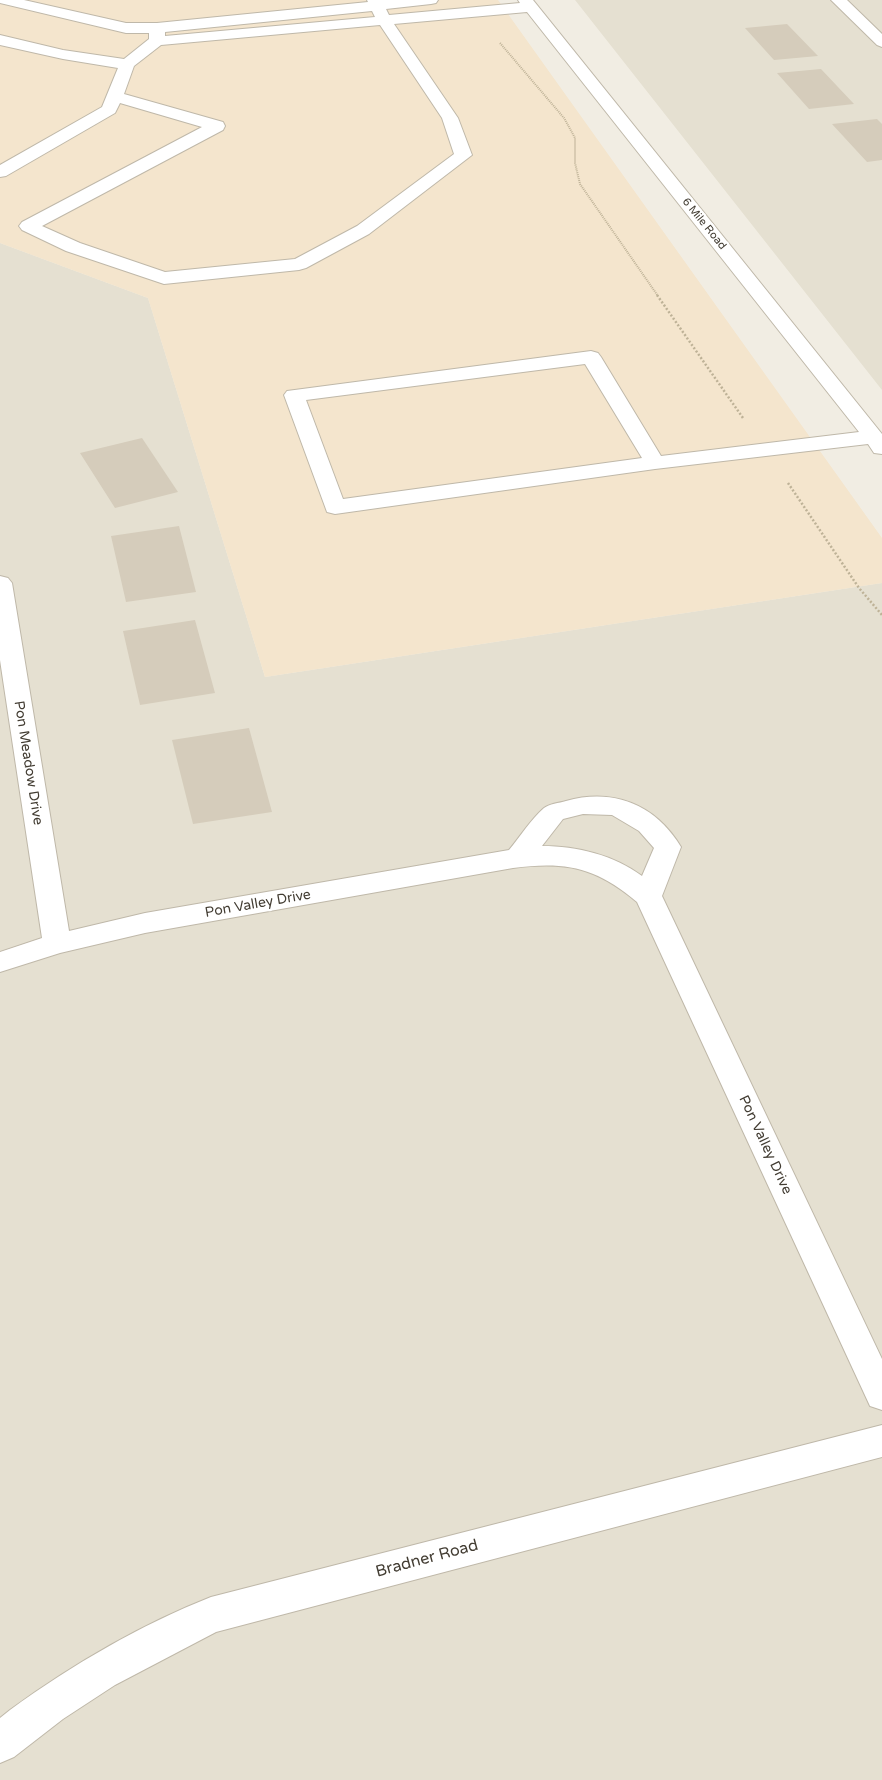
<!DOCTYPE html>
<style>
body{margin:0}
canvas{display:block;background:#f1ede3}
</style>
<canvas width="882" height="1780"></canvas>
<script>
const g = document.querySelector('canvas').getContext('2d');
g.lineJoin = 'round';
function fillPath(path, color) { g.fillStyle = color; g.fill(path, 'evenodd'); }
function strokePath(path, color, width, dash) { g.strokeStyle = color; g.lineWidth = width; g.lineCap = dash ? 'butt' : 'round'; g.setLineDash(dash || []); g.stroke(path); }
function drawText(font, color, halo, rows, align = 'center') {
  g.font = font + ' "Varela Round",sans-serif'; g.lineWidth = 4.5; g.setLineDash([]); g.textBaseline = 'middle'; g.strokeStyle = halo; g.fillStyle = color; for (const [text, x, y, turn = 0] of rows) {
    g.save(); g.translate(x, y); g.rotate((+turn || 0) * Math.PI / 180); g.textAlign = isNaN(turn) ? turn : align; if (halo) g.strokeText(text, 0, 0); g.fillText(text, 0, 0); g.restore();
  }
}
const residential = new Path2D(`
 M 575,0 L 882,0 L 882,390 Z
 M 0,243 L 148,298 L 265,677 L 882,583 L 882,1780 L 0,1780 Z`);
const commercial = new Path2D(`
 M 0,0 L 498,0 L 882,538 L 882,583 L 265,677 L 148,298 L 0,243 Z`);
const building = new Path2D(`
 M 787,24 L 818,56 L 774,60 L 745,28 Z
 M 821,69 L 854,104 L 809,109 L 777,73 Z
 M 877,119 L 882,124 L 882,160 L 867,162 L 832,124 Z
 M 142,438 L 178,492 L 115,508 L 80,453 Z
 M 179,526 L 196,592 L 126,602 L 111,536 Z
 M 195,620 L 215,693 L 140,705 L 123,631 Z
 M 249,728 L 272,812 L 193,824 L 172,740 Z`);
const pathFar1 = new Path2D(`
 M 500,43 L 564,118 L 575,138 L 575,163 L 580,184 L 658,296`);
const path = new Path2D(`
 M 657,295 L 743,418
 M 788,483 L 859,588 L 882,615`);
const minor = new Path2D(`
 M 0,0 L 24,0 L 126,23 L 157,23 L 368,2 L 367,0 L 438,0 L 436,3 L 431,4 L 386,9 L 389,15 L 520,3 L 518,0 L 533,0 L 882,434 L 882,454 L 874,453 L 868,444 L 655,469 L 335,514 L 327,512 L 284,395 L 287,391 L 591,351 L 598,353 L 601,357 L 661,456 L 859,432 L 527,12 L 394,24 L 458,118 L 472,155 L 369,234 L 306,268 L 299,270 L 164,284 L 66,251 L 22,230 L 19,226 L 22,222 L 202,127 L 120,103 L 115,113 L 6,176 L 0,177 L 0,165 L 102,107 L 118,68 L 63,59 L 0,45 L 0,35 L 63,50 L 124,59 L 149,39 L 149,33 L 126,33 L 0,3 ZM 372,11 L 375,17 L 165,36 L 165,32 ZM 380,25 L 442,118 L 454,154 L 357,226 L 295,259 L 165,272 L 80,243 L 42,226 L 223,130 L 225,126 L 223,122 L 124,94 L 134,66 L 161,45 ZM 585,364 L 642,458 L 343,499 L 306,400 Z
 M 831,0 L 847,0 L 882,34 L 882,47 L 877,45 Z
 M 0,576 L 8,578 L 12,583 L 69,931 L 145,913 L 509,850 C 520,837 531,819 544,808 C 549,804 559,803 566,801 C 613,788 655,804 681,847 L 662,896 L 882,1359 L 882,1410 L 870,1406 L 637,902 C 596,867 565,861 513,868 L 145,933 L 60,953 L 0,972 L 0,952 L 42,938 L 0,660 ZM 583,814 L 612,815 L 639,831 L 654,848 L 642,876 C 614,855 577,846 542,846 L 563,819 Z
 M 882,1425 L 882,1457 L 216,1632 L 115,1685 L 63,1719 L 14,1757 L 0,1763 L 0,1718 L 10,1710 C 72,1665 140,1625 211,1597 Z`);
const farStreetnames = [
 ["6 Mile Road",704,224,51]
];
const streetNames = [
 ["Pon Meadow Drive",28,763,81],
 ["Pon Valley Drive",258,904,-10],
 ["Pon Valley Drive",765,1145,65]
];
const nearStreetnames = [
 ["Bradner Road",427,1559,-15]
];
fillPath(residential, '#e5e0d1');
fillPath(commercial, '#f4e5cd');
fillPath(building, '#d5ccbb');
strokePath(minor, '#bfb8a9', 2);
strokePath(pathFar1, '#beb297', 2, [1, 1]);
strokePath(path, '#beb297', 2.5, [2, 2]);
fillPath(minor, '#fff');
drawText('11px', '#433d33', '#fff', farStreetnames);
drawText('14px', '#433d33', '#fff', streetNames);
drawText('16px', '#433d33', '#fff', nearStreetnames);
</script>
